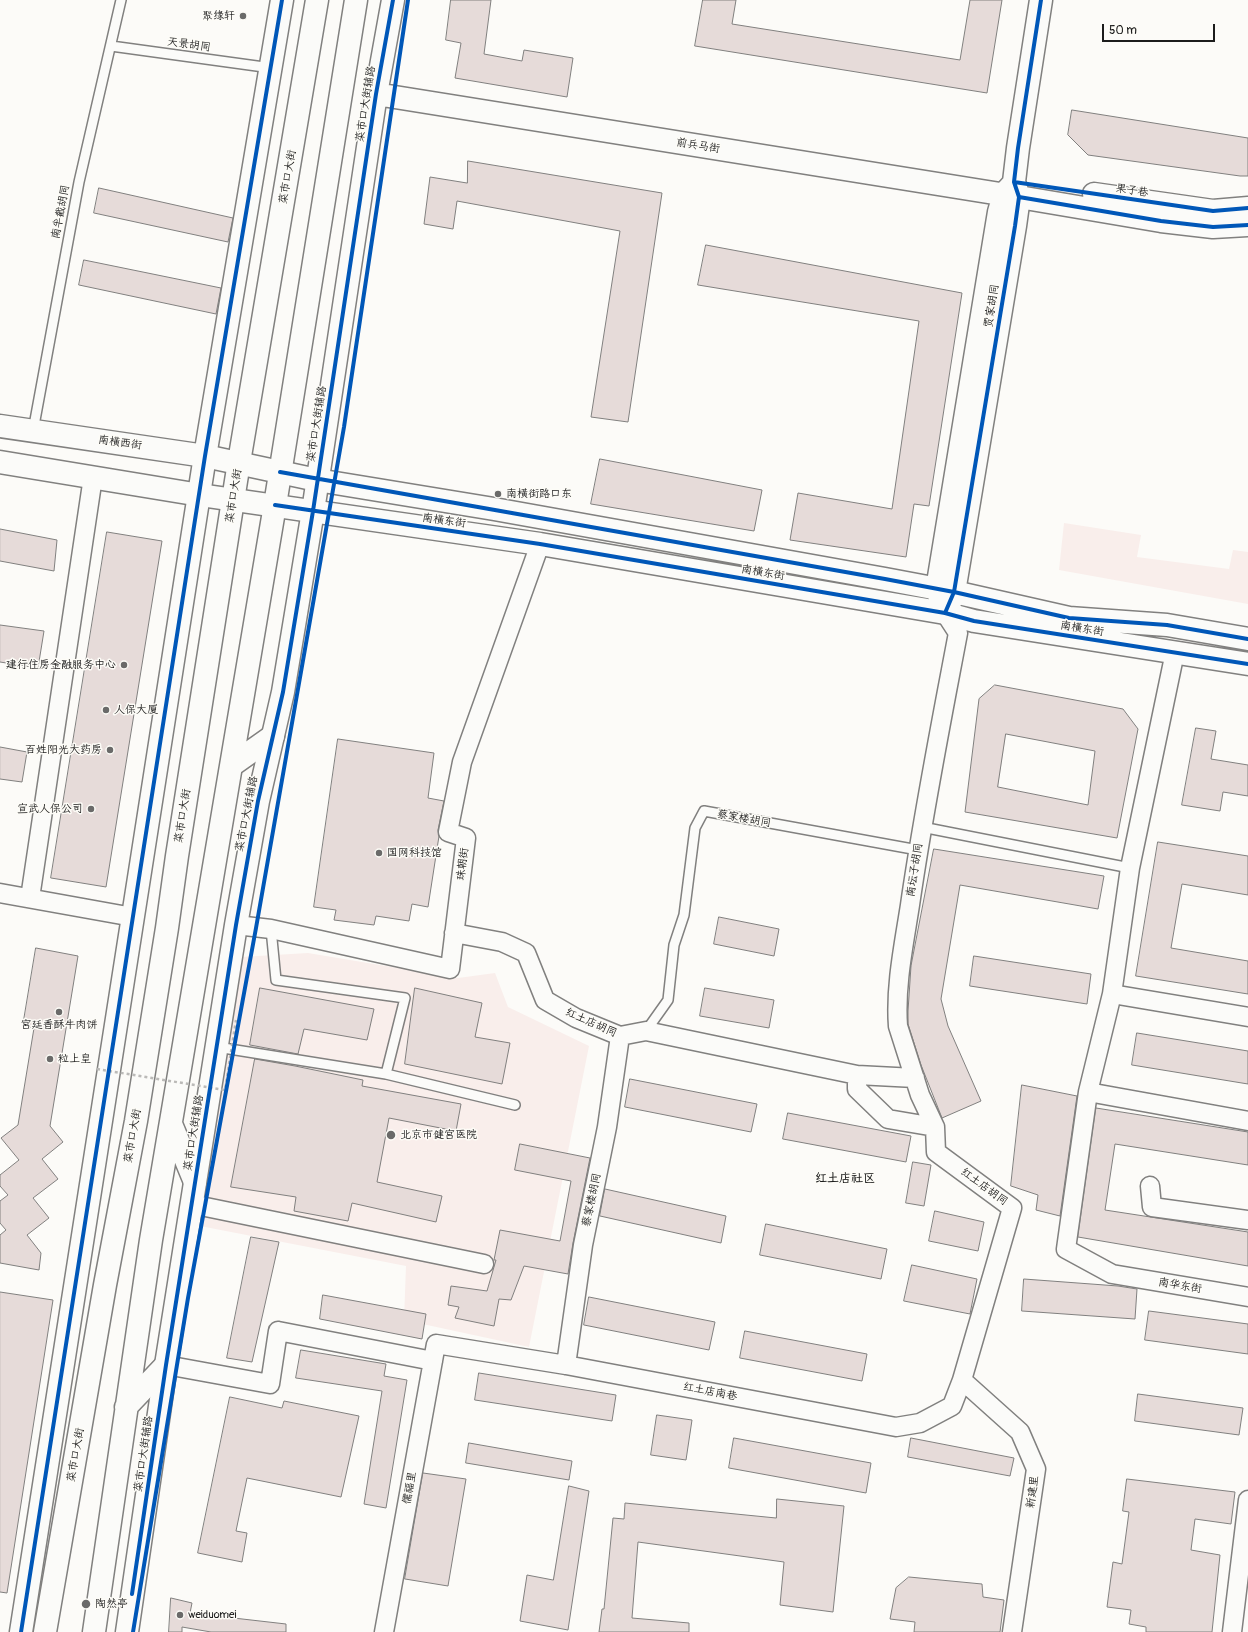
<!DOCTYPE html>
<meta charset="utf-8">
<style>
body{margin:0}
#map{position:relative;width:1248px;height:1632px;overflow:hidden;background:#fcfbf8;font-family:Pangolin,sans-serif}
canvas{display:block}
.scale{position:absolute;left:1102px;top:24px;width:113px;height:18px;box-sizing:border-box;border:2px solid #1c1c1c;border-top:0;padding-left:5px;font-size:12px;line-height:14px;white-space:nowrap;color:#1c1c1c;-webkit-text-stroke:3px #fdfcf7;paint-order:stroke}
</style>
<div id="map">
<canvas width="1248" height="1632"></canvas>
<div class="scale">50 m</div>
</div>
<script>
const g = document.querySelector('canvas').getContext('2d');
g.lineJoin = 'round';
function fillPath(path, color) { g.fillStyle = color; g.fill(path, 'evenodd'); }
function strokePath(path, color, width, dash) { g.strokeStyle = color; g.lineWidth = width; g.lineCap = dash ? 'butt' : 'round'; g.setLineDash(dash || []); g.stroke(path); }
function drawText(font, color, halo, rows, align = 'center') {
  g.font = font + ' Pangolin,"LXGW WenKai TC",sans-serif'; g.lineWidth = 3; g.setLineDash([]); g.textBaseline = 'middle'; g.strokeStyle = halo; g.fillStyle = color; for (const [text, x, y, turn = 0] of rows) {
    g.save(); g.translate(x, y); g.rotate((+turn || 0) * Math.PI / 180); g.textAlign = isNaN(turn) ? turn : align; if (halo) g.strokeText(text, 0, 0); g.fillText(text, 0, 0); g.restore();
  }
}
const built = new Path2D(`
 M 1064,523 L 1141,535 L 1137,557 L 1229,569 L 1233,550 L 1248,552 L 1248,604 L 1059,570 Z
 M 308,953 L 458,978 L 495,973 L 508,1007 L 589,1046 L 529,1347 L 404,1320 L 406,1266 L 195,1225 L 241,957 Z`);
const building = new Path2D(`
 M 451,0 L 491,0 L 484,54 L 522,61 L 524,50 L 573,58 L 567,97 L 455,78 L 461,43 L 446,40 Z
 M 703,0 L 736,0 L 732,24 L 960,60 L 970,0 L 1002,0 L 987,93 L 695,46 Z
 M 1072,110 L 1248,138 L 1248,176 L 1240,176 L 1088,155 L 1068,135 Z
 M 468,161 L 662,193 L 628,422 L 591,417 L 620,231 L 457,201 L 453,229 L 424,224 L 430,177 L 467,183 Z
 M 99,188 L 233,218 L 228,242 L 94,213 Z
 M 706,245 L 962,293 L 929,506 L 914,504 L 906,557 L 790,540 L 798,493 L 892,509 L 919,321 L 698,285 Z
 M 84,260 L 221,288 L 216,314 L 79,285 Z
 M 600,459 L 762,490 L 754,531 L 591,504 Z
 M 0,529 L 57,540 L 54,571 L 0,561 Z
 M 107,532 L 162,541 L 106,887 L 51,878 Z
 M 0,625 L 44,631 L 38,668 L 0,662 Z
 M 995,685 L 1123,709 L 1138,729 L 1117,838 L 965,812 L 979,699 ZM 1006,734 L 1095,751 L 1088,805 L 998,787 Z
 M 1196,728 L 1216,731 L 1211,759 L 1248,765 L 1248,796 L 1223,792 L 1220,811 L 1182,805 Z
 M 338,739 L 434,753 L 428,798 L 444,801 L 438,830 L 439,836 L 428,907 L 412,904 L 409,921 L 376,916 L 374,925 L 334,920 L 336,910 L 314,907 Z
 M 0,747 L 27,752 L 22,782 L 0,779 Z
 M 1158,842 L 1248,856 L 1248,895 L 1182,884 L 1171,948 L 1248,961 L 1248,994 L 1136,976 Z
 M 934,849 L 1104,876 L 1098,909 L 960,885 L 941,999 L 948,1026 L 981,1101 L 942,1118 L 921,1065 L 908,1024 L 908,1011 L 911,966 Z
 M 719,917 L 779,929 L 774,956 L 714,944 Z
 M 36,948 L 78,956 L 50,1126 L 63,1142 L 42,1159 L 58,1179 L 33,1198 L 49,1218 L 27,1235 L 41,1253 L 39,1270 L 0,1263 L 0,1235 L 6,1230 L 0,1223 L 0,1201 L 8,1195 L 0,1186 L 0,1175 L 19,1160 L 1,1138 L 18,1125 L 34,1028 L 23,1026 Z
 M 974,956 L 1091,974 L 1087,1004 L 970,986 Z
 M 260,988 L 374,1009 L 367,1040 L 304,1029 L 298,1054 L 250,1045 Z
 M 415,988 L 482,1003 L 475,1037 L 510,1043 L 502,1084 L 405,1064 Z
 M 705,988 L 774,1000 L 769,1028 L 700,1016 Z
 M 1137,1033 L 1248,1051 L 1248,1084 L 1132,1065 Z
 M 255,1059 L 295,1066 L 363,1080 L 362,1086 L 461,1104 L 456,1131 L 389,1118 L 377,1182 L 442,1196 L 436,1222 L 352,1203 L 348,1221 L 294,1211 L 296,1197 L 231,1187 Z
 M 630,1079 L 757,1104 L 751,1132 L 625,1107 Z
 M 1022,1085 L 1077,1096 L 1060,1216 L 1036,1210 L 1038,1195 L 1011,1186 Z
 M 1096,1108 L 1248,1132 L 1248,1165 L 1115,1144 L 1105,1210 L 1248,1232 L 1248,1266 L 1078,1237 Z
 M 788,1113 L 911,1136 L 906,1162 L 783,1139 Z
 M 520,1144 L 590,1158 L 573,1243 L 568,1274 L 524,1266 L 511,1300 L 499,1299 L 494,1326 L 455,1318 L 459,1307 L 448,1305 L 451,1286 L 487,1291 L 496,1260 L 494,1260 L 500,1230 L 560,1241 L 571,1181 L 515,1170 Z
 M 913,1162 L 931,1165 L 924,1206 L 906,1203 Z
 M 605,1189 L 726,1216 L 721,1243 L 600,1216 Z
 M 935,1211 L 984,1222 L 978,1251 L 929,1241 Z
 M 766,1224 L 887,1249 L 881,1279 L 760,1255 Z
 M 251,1237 L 279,1242 L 252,1362 L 227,1358 Z
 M 912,1265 L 977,1279 L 970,1314 L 904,1301 Z
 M 1024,1279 L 1118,1286 L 1137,1289 L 1135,1319 L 1022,1311 Z
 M 0,1292 L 53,1300 L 7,1593 L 0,1592 Z
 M 323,1295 L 426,1314 L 422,1339 L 320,1319 Z
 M 589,1297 L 715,1322 L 709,1350 L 584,1325 Z
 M 1149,1311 L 1248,1324 L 1248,1354 L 1145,1340 Z
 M 745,1331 L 867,1354 L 862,1381 L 740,1358 Z
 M 301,1350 L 386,1364 L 384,1376 L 407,1380 L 386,1508 L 364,1504 L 382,1391 L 296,1378 Z
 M 479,1373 L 616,1395 L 612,1421 L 475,1400 Z
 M 1138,1394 L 1243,1408 L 1239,1435 L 1135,1421 Z
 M 230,1397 L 282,1408 L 284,1401 L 359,1416 L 341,1497 L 247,1478 L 236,1531 L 247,1533 L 242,1562 L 198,1553 Z
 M 657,1415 L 692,1420 L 686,1460 L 651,1455 Z
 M 734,1438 L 871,1463 L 866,1493 L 729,1468 Z
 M 911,1438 L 1014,1458 L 1010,1476 L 908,1457 Z
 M 469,1443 L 572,1461 L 569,1480 L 466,1463 Z
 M 423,1473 L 466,1479 L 448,1586 L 405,1579 Z
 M 1127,1479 L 1235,1492 L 1231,1524 L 1195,1519 L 1191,1550 L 1220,1555 L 1212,1632 L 1146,1632 L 1146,1627 L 1129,1624 L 1131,1610 L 1107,1607 L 1113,1562 L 1122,1564 L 1129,1512 L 1123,1511 Z
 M 569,1486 L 589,1491 L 568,1630 L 520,1621 L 527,1575 L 553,1580 Z
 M 777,1499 L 844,1506 L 833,1612 L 780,1605 L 784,1562 L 638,1542 L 632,1618 L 689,1623 L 689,1632 L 599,1632 L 602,1609 L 604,1609 L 613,1518 L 624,1519 L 625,1503 L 776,1518 Z
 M 909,1577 L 982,1584 L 983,1597 L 1004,1600 L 1000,1632 L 914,1632 L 915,1622 L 890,1619 L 896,1588 Z
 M 171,1598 L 192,1603 L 190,1613 L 286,1624 L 286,1632 L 211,1632 L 182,1627 L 182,1632 L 169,1632 Z`);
const service = new Path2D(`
 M 111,46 L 264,67
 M 33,431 L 79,182 L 121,0
 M 922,827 L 1130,868
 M 271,929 L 276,980 L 405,998 L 386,1074
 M 646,1031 L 668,1000 L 674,945 L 684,915 L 695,828 L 704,811 L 918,850
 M 217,1047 L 386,1074 L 515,1105`);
const minor = new Path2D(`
 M 1175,652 L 1130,868 L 1112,994 L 1088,1092 L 1066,1249 L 1112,1274 L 1248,1297
 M 0,893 L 133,917
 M 30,898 L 93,477
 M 236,925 L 271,929 L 450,969 L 466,838 L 448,832 L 462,762 L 540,544
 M 454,933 L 502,942 L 526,953 L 545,1000 L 576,1018 L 620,1036 L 646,1031 L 857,1075 L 915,1078
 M 1112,994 L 1248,1017
 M 1088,1092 L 1248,1121
 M 935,1127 L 920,1095 L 898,1026 C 895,986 904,944 910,905 C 923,814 941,723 958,633 L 945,613
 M 1150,1186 L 1152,1207 L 1248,1220
 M 191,1204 L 484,1264
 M 166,1365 L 270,1384 L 278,1331 L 433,1361
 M 566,1365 L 583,1245 L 607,1127 L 620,1036
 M 962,1380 L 1020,1432 L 1036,1469 L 1012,1632
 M 384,1632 L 436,1344 L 566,1365 L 896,1427 L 920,1423 L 952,1406 L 962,1380 L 1012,1208 L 936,1152 L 935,1127 L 888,1119 L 857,1089 L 857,1075
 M 1232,1632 L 1248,1500`);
const tertiary = new Path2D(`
 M 376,94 L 1019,197 L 1161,221 L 1213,227 L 1248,225
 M 1094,194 L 1213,211 L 1248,208
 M 943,606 L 937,589 L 999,212 L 1004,194 L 1014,183
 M 947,610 L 954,592 L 1015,226 L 1019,197 L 1014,182 L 1018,148 L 1041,0
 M 21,1632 L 205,456 L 282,0
 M 127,1632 L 166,1365 L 236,925 L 258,801 L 283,692 L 313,511 L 376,94 L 393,0`);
const secondary = new Path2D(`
 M 0,426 L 205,456 L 317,480 L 494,509 L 885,579 L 954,592 L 1069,618 L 1167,625 L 1248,639
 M 0,462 L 200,495 L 540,544 L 945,613 L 974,621 L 1248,664`);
const primary = new Path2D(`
 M 232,765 L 273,736
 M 171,1124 L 195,1182
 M 126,1407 L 166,1365
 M 45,1632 L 105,1285 L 136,1121 L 167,928 L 177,856 L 239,462 L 317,0
 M 94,1632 L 151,1240 L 275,505 L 356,0`);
const pathBridge = new Path2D(`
 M 97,1069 L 225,1090 L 236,1020`);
const cycleway = new Path2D(`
 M 1014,182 L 1213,211 L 1248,208
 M 1019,197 L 1161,221 L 1213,227 L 1248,225
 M 280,472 L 885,579 L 954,592 L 1069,618 L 1167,625 L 1248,639
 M 275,505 L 540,544 L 945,613 L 974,621 L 1248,664
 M 945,613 L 954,592 L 1015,226 L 1019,197 L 1014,182 L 1018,148 L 1041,0
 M 132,1594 L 166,1365 L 236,925 L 258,801 L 283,692 L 313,511 L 376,94 L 393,0
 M 21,1632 L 205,456 L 282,0
 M 133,1632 L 188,1298 L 256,928 L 344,427 L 408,0`);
const markers = [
 [243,16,4,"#6a6a69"],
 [498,494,4,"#6a6a69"],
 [124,665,4,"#6a6a69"],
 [106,710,4,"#6a6a69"],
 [110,750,4,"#6a6a69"],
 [91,809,4,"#6a6a69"],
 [379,853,4,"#6a6a69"],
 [59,1012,4,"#6a6a69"],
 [50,1059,4,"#6a6a69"],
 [391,1135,5,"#6a6a69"],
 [86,1604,5,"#6a6a69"],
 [180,1615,4,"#6a6a69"]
];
const poiNames = [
 ["聚缘轩",235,16,"right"],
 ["南横街路口东",506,494],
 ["建行住房金融服务中心",116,665,"right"],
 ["人保大厦",114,710],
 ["百姓阳光大药房",102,750,"right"],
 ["宣武人保公司",83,809,"right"],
 ["国网科技馆",387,853],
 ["宫廷香酥牛肉饼",59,1025,"center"],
 ["粒上皇",58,1059],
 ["北京市健宫医院",400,1135],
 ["陶然亭",95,1604],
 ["weiduomei",188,1615]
];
const streetNames = [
 ["天景胡同",189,45,8],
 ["菜市口大街辅路",366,104,-81],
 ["前兵马街",698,146,9],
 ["菜市口大街",288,177,-80],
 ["果子巷",1132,191,9],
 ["南半截胡同",61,212,-79],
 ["贾家胡同",992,306,-81],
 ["菜市口大街辅路",317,424,-81],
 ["南横西街",120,443,8],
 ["菜市口大街",234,496,-81],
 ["南横东街",444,521,8],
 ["南横东街",763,573,10],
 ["南横东街",1082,629,9],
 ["菜市口大街辅路",247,814,-79],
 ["菜市口大街",183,816,-81],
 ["蔡家楼胡同",744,819,10],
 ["珠朝街",463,864,-83],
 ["南坛子胡同",915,870,-81],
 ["红土店胡同",591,1023,24],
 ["菜市口大街辅路",194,1133,-81],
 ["菜市口大街",133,1136,-80],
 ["红土店胡同",984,1187,36],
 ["蔡家楼胡同",592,1200,-78],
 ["南华东街",1180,1286,10],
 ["红土店南巷",710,1392,11],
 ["菜市口大街辅路",144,1454,-82],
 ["菜市口大街",76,1455,-80],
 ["儒福里",410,1488,-80],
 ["新建里",1033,1492,-82]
];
const neighbourhoodNames = [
 ["红土店社区",845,1179]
];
fillPath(built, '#f9eeeb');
fillPath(building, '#e6dbd9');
strokePath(building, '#81807f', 1);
strokePath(service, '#81807f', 12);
strokePath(minor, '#81807f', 21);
strokePath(tertiary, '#81807f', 25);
strokePath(secondary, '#81807f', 25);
strokePath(primary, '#81807f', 25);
strokePath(service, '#fbfbf9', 9);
strokePath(minor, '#fbfbf9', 18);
strokePath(tertiary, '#fbfbf9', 22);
strokePath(secondary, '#fbfbf9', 22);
strokePath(primary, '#fbfbf9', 22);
strokePath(pathBridge, '#bbbab8', 2.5, [3, 3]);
strokePath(cycleway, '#0057b8', 4);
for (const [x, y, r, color] of markers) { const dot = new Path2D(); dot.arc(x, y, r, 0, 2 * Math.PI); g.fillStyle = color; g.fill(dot); strokePath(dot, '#fdfcf7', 1.5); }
drawText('11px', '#1c1c1c', '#fdfcf7', poiNames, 'left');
drawText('11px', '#1c1c1c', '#fdfcf7', streetNames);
drawText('bold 12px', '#1c1c1c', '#fdfcf7', neighbourhoodNames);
</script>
